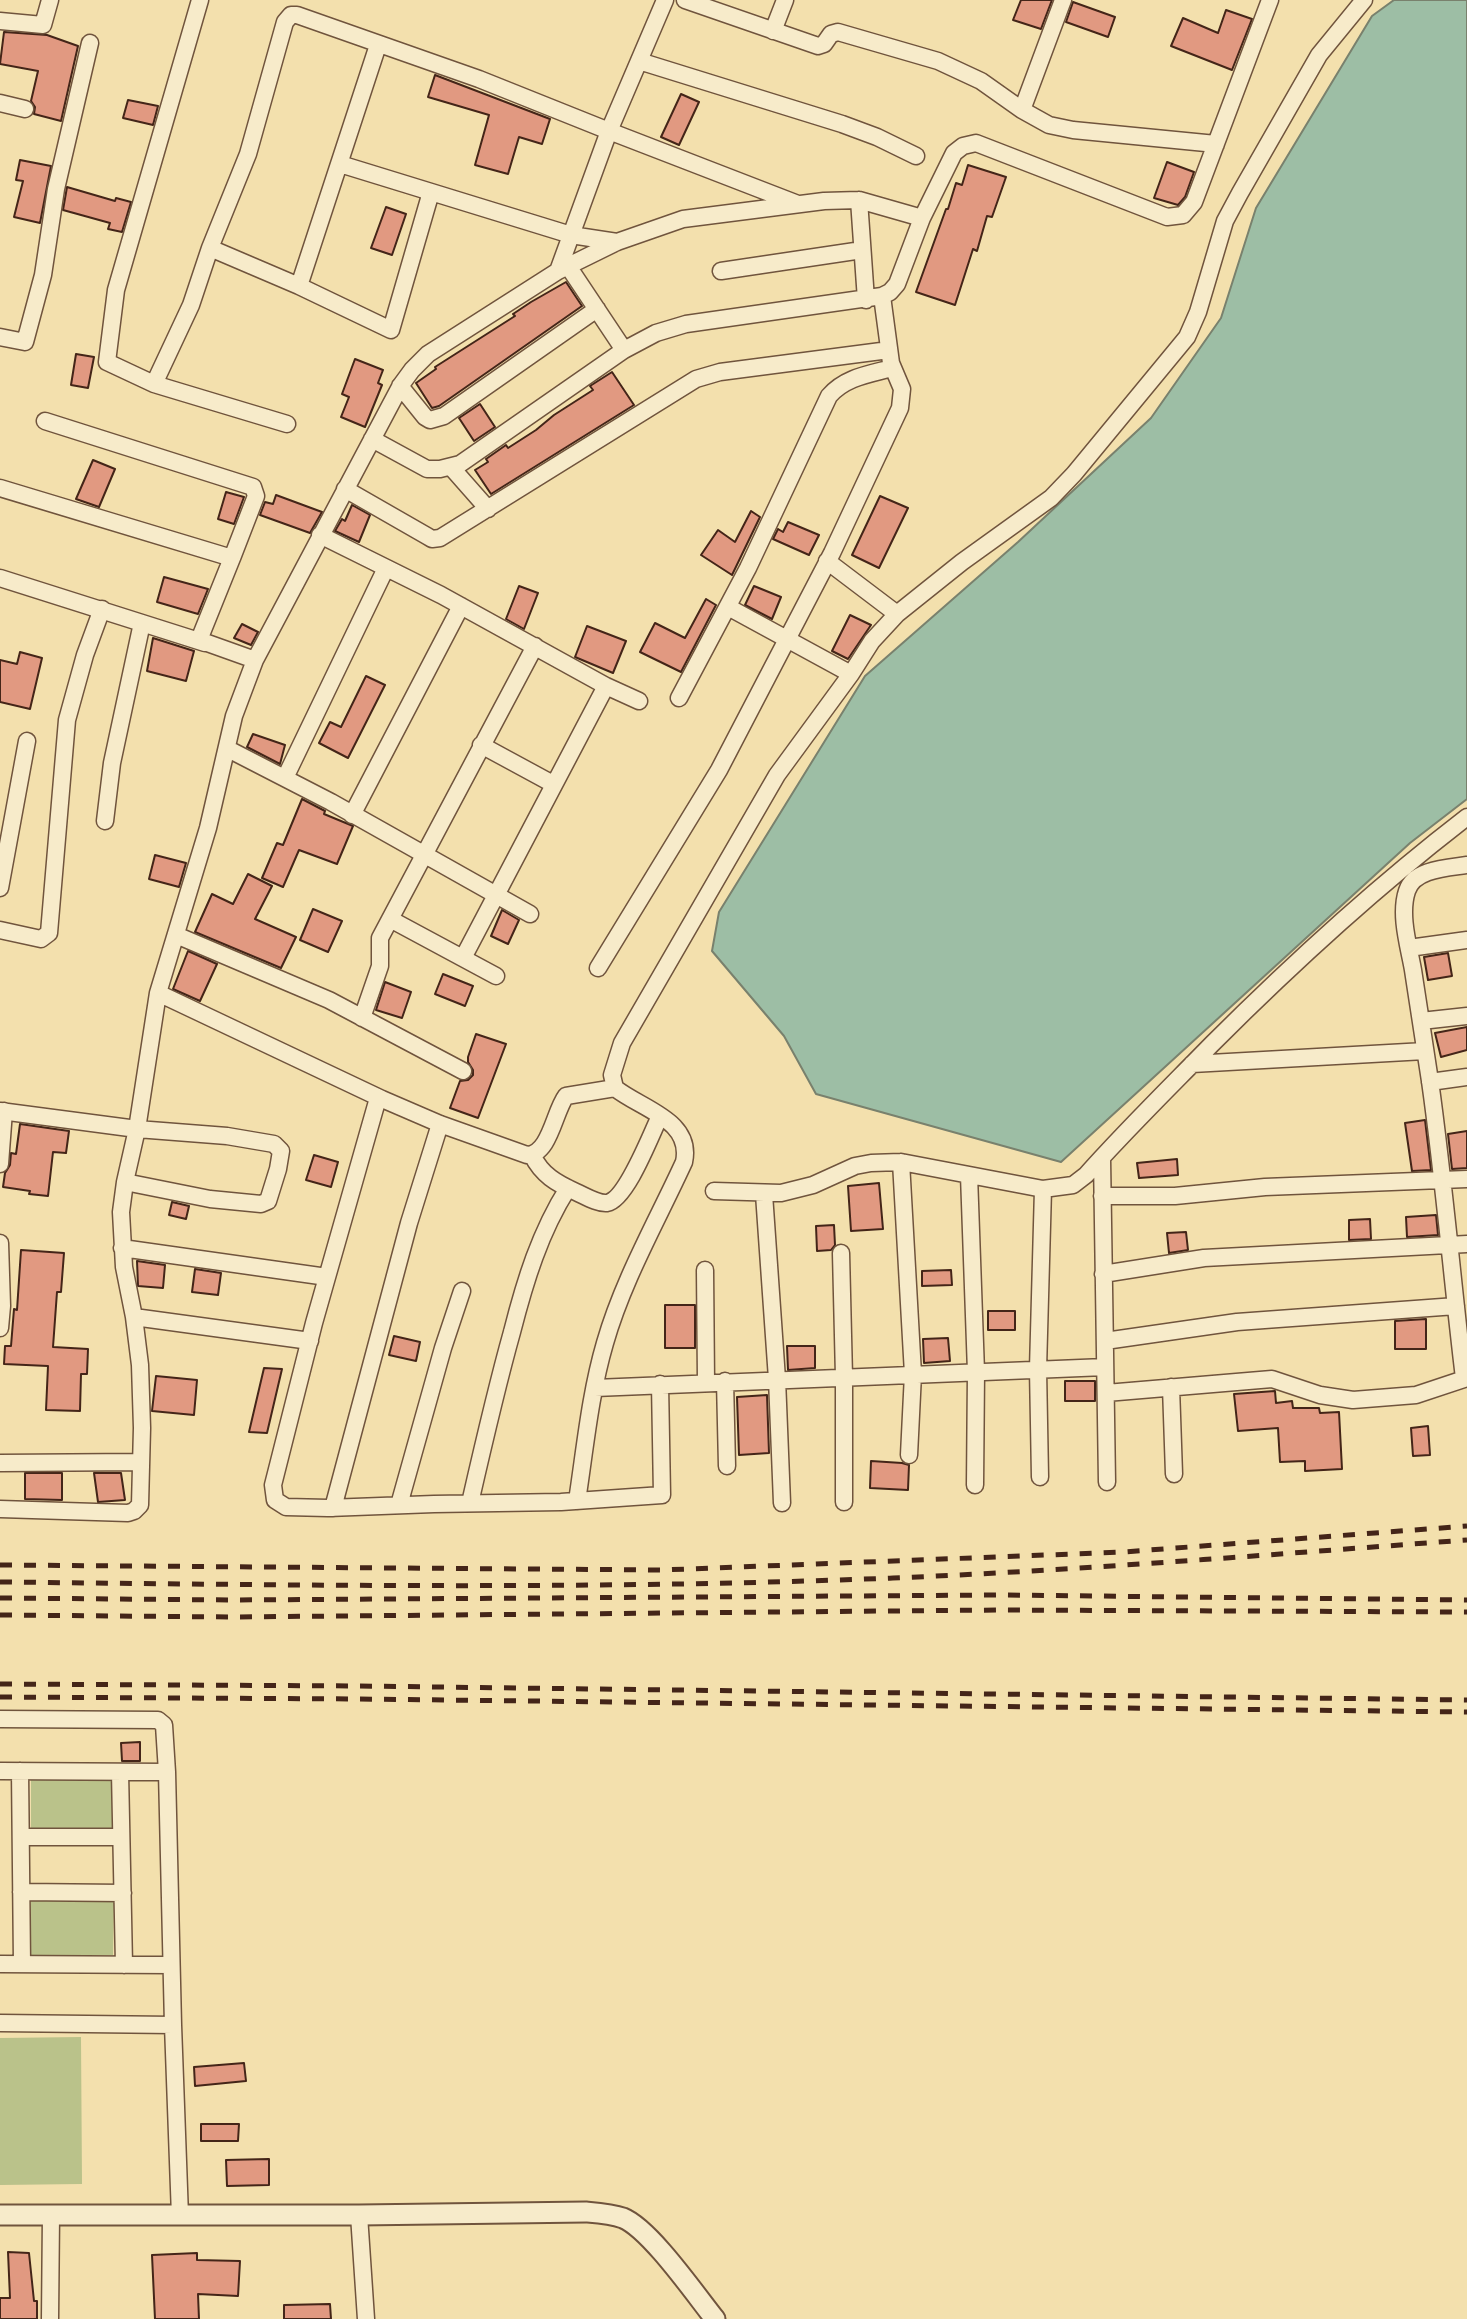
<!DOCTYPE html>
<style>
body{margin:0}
canvas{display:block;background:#f3e0ad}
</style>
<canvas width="1467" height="2319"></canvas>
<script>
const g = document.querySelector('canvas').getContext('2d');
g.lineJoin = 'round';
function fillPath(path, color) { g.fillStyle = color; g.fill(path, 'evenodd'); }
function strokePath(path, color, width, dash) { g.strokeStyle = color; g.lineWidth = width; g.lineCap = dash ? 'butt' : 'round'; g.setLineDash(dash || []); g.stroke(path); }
const green = new Path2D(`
 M 31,1777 L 114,1778 L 114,1833 L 31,1832 Z
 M 31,1900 L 114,1900 L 113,1955 L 30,1955 Z
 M 81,2037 L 82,2184 L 0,2185 L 0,2038 Z`);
const water = new Path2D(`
 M 1394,0 L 1467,0 L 1467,799 L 1410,843 L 1061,1162 L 816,1094 L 784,1036 L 712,951 L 719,912 L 865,676 L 1018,542 L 1151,418 L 1221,318 L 1256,208 L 1372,16 Z`);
const building = new Path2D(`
 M 1021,0 L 1052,0 L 1041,29 L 1013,20 Z
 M 1073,2 L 1115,17 L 1108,37 L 1066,22 Z
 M 1226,10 L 1252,19 L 1232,70 L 1171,46 L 1183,18 L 1218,33 Z
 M 4,32 L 47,35 L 78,46 L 61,121 L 34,114 L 35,107 L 31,101 L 38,71 L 0,64 Z
 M 435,75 L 550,119 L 542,144 L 519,137 L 508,174 L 475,165 L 489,115 L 428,97 Z
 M 681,94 L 699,102 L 679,145 L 661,137 Z
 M 128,100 L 158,106 L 153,125 L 123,118 Z
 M 20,160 L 51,166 L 40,223 L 14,217 L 23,181 L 16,180 Z
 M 1167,162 L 1194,172 L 1185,197 L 1178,205 L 1154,198 Z
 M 968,165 L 1006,177 L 992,217 L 987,216 L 977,251 L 973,249 L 955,305 L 916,292 L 946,209 L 948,209 L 956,183 L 962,185 Z
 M 67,187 L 115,201 L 116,198 L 131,202 L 122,232 L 108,229 L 110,223 L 63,210 Z
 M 386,207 L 406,214 L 392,255 L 371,248 Z
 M 566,282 L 582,306 L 439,406 L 432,408 L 416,383 L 436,369 L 435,367 L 515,316 L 513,314 L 531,302 Z
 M 76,354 L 94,357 L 88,388 L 71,385 Z
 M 355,359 L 383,370 L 378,383 L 382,385 L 365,427 L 341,417 L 349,397 L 342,394 Z
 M 612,372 L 634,405 L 491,494 L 475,470 L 488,462 L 486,459 L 506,445 L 508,448 L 536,430 L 554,415 L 593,390 L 590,386 Z
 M 480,404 L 495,427 L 474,441 L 459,418 Z
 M 93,460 L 115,469 L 99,507 L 76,499 Z
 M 226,492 L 244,497 L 234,524 L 218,519 Z
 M 276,495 L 322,512 L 310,533 L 260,515 L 265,502 L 273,504 Z
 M 880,496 L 908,508 L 879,568 L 852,555 Z
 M 352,505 L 370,515 L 359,542 L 335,531 L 342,519 L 345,521 Z
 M 751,511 L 760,517 L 732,575 L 701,555 L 718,530 L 735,542 Z
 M 788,522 L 819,535 L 809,555 L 773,539 L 778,529 L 783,532 Z
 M 164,577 L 208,589 L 198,614 L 157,602 Z
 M 519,586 L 538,593 L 524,629 L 506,619 Z
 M 754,586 L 781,597 L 772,619 L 745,605 Z
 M 706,599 L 716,605 L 681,672 L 640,652 L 655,623 L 685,638 Z
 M 850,615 L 871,625 L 848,659 L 832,651 Z
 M 242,624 L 258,632 L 251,645 L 234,638 Z
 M 587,626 L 626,641 L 613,673 L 575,657 Z
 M 153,638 L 194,651 L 186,681 L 147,671 Z
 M 20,652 L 42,658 L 30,709 L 0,702 L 0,660 L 17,664 Z
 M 366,676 L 385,685 L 348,758 L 319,743 L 330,722 L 341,727 Z
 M 253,734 L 285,745 L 280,764 L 247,747 Z
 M 302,799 L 325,811 L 324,814 L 353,826 L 337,864 L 299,850 L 283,887 L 262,878 L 277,843 L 283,845 Z
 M 155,855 L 186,863 L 179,887 L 149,879 Z
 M 248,874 L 272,886 L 255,919 L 296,937 L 281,968 L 195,932 L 212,894 L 233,904 Z
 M 313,909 L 342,921 L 328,952 L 300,940 Z
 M 502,910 L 519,920 L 508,944 L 491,936 Z
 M 188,951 L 217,964 L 200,1001 L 173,989 Z
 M 1448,953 L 1452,976 L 1428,980 L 1424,957 Z
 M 443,974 L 473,986 L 465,1006 L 435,994 Z
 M 385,982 L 411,992 L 402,1018 L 376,1010 Z
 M 1467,1027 L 1467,1050 L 1441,1057 L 1435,1033 Z
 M 476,1034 L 506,1044 L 478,1118 L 450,1108 L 460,1081 L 468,1080 L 473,1075 L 473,1070 L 468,1062 L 468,1057 Z
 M 1425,1120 L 1431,1170 L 1412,1171 L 1405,1123 Z
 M 20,1124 L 69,1131 L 66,1153 L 53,1152 L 48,1196 L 29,1194 L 30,1191 L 3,1187 L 5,1173 L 10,1165 L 11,1153 L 16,1154 Z
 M 1467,1131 L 1467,1168 L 1452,1169 L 1448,1134 Z
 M 314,1155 L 338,1162 L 331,1187 L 306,1180 Z
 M 1177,1159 L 1178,1175 L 1139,1178 L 1137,1163 Z
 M 879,1183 L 883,1229 L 851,1231 L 848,1186 Z
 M 172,1202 L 189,1206 L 186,1219 L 169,1215 Z
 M 1436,1215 L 1438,1235 L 1407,1237 L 1406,1217 Z
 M 1370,1219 L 1371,1239 L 1349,1240 L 1349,1220 Z
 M 834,1225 L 835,1245 L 831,1250 L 817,1251 L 816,1226 Z
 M 1186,1232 L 1188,1250 L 1169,1253 L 1167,1233 Z
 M 21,1250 L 64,1253 L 61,1292 L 57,1292 L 53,1347 L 88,1349 L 87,1374 L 81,1374 L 80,1411 L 46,1410 L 48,1366 L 4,1364 L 5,1346 L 11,1346 L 14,1309 L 17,1310 Z
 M 137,1261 L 165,1265 L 163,1288 L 138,1286 Z
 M 195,1269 L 221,1273 L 218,1295 L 192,1292 Z
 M 951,1270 L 952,1285 L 922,1286 L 922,1271 Z
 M 665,1305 L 695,1305 L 695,1348 L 665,1348 Z
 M 988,1311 L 1015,1311 L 1015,1330 L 988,1330 Z
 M 1426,1319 L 1426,1349 L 1395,1349 L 1395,1321 Z
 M 394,1336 L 420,1342 L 416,1361 L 389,1355 Z
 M 948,1338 L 950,1361 L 924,1363 L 923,1339 Z
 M 787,1346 L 815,1346 L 815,1368 L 788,1370 Z
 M 264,1368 L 282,1369 L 267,1433 L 249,1432 Z
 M 156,1376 L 197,1380 L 194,1415 L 152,1411 Z
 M 1065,1381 L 1095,1381 L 1095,1401 L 1065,1401 Z
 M 1275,1391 L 1276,1403 L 1292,1401 L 1293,1408 L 1319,1408 L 1320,1413 L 1339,1412 L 1342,1469 L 1305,1471 L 1305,1461 L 1280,1462 L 1278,1428 L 1238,1431 L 1234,1394 Z
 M 767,1395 L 769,1453 L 739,1455 L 737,1397 Z
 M 1428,1426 L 1430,1455 L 1413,1456 L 1411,1428 Z
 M 871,1461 L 902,1463 L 909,1465 L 908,1490 L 870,1488 Z
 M 25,1473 L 62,1473 L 62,1500 L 25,1499 Z
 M 94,1473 L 121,1473 L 125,1500 L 98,1502 Z
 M 140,1742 L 140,1761 L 122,1761 L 121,1743 Z
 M 244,2063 L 246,2081 L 195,2086 L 194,2067 Z
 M 201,2124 L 239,2124 L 238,2141 L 201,2141 Z
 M 269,2159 L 269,2185 L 227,2186 L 226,2160 Z
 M 8,2252 L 29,2253 L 34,2301 L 37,2301 L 37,2319 L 0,2319 L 0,2298 L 10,2298 Z
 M 197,2253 L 197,2260 L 240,2261 L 238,2296 L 198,2294 L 199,2319 L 155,2319 L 152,2255 Z
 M 330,2304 L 331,2319 L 284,2319 L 284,2305 Z`);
const minor = new Path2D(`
 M 200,0 L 116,290 L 107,362 L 154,384 L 287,424
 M 685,0 L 818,46 L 824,44 L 831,34 L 838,32 L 938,61 L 981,81 L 1022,110 L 1049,125 L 1073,130 L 1216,144
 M 0,21 L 43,25 L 50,0
 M 773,31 L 785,0
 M 639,61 L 842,124 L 877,137 L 916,156
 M 0,103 L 25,109
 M 1022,110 L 1063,0
 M 340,164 L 571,235 L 617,242
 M 859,200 L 866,300
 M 210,248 L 248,154 L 285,22 L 291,15 L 297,15 L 479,79 L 609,131 L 798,204
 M 568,266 L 624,350
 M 558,271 L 609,131 L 665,0
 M 721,271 L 862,250
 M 299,286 L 378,45
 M 0,337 L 25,342 L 43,275 L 56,189 L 90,43
 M 154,384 L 191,305 L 210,248 L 299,286 L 391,330 L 431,192
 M 400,386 L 425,417 L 430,420 L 444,416 L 597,309
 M 45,421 L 253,487 L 256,496 L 232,558
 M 372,439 L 427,469 L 440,469 L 460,464 L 624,350 L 656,333 L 686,324 L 882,296 L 890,292 L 897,284 L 922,218 L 954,153 L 963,146 L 976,143 L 1167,217 L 1183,215 L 1194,202 L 1270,0
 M 451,467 L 488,509
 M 0,488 L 232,558 L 199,640 L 255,660
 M 345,489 L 427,536 L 432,539 L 440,538 L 696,379 L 720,372 L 889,350
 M 320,535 L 441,595 L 606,686 L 639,701
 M 827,561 L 897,614
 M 0,578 L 205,643
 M 728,607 L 851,674
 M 679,698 L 748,568 L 829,396 C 845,377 870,374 892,368
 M 481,745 L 553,784
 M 228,749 L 331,802 L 530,914
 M 285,778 L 386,568
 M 352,815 L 461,606
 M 105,821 L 112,763 L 142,623
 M 0,888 L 27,741
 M 390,919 L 496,976
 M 0,930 L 41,939 L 49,933 L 67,720 L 85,655 L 102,609
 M 176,935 L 329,1000 L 463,1071
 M 1409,948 L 1467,940
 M 463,958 L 606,686
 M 598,968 L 719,770 L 832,553 L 900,408 L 902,389 L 891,363 L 882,296
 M 158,993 L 382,1099 L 440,1124 L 527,1155 C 550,1154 554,1112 566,1096 L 615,1088
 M 362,1018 L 380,966 L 380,938 L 535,646
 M 1421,1021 L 1467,1016
 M 1192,1064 L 1425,1051
 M 1430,1082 L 1467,1077
 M 378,1098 L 314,1323 L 273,1485 L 275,1500 L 286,1507 L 328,1508 L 434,1504 L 561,1502 L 662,1495 L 660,1384
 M 0,1111 L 137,1129 L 227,1136 L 274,1144 L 281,1151 L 278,1169 L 268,1201 L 261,1204 L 210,1199 L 125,1182
 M 532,1155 C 542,1175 556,1183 576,1192 C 585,1196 598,1204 607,1203 C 627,1199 651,1134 660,1116
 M 1102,1158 L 1107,1482
 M 901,1162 L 913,1374 L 909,1455
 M 0,1164 L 4,1111
 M 969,1175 L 976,1372 L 975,1485
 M 714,1191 L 781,1193 L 813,1185 L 855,1166 L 871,1163 L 901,1162 L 1043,1189 L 1073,1185 L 1086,1175 C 1126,1130 1170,1087 1212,1044 C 1293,963 1376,887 1467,817
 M 764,1194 L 777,1379 L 782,1503
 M 1102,1196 L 1175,1196 L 1265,1187 L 1467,1179
 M 0,1243 L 2,1306 L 0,1328
 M 122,1248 L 327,1277
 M 841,1253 L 844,1377 L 844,1502
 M 705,1270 L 706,1382
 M 1103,1274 L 1204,1258 L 1467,1244
 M 134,1317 L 310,1341
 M 1105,1341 L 1237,1322 L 1456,1306
 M 1464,1378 C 1452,1279 1444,1180 1430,1081 C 1424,1044 1419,1007 1413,970 C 1409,947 1399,915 1407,891 C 1414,869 1447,868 1467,865
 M 725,1381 L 727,1466
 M 1171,1387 L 1174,1474
 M 595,1388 L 1105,1367
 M 1106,1393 L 1272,1379 L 1320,1395 L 1353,1400 L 1416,1395 L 1467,1378
 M 0,1463 L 141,1462
 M 1040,1477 L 1038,1369 L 1043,1189
 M 577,1501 C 585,1449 590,1394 605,1343 C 623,1280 657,1221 684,1162 C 693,1120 641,1109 615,1088 L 612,1075 L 622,1043 L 777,775 L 851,674 L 872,641 L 897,614 L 962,562 L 1051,498 L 1074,474 L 1187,337 L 1198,312 L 1225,221 L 1240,193 L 1319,55 L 1364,0
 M 470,1503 C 483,1446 496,1389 512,1332 C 525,1281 540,1232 568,1188
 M 399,1505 L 443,1348 L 462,1291
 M 333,1508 L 409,1223 L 440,1124
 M 0,1509 L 128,1513 L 134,1511 L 140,1505 L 142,1428 L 140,1365 L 134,1317 L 124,1267 L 121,1212 L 125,1182 L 137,1129 L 158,993 L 208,828 L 234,716 L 255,660 L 401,385 L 412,370 L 428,354 L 558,271 L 617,242 L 683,219 L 824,201 L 859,200 L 922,218
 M 0,1719 L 158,1720 L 164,1725 L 167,1772 L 173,2025 L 180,2216
 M 0,1771 L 167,1772
 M 20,1771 L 22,1964
 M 120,1772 L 124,1965
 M 21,1837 L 121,1837
 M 21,1892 L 123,1893
 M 0,1964 L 171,1965
 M 0,2023 L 173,2025
 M 359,2215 L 366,2319
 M 50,2319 L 51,2215`);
const tertiary = new Path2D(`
 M 0,2215 L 359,2215 L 586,2212 C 598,2213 612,2214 623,2218 C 650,2229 695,2294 715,2319`);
const rail = new Path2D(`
 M 0,1565 L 662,1570 L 1123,1552 L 1467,1526
 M 0,1582 C 297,1585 596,1590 893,1578 C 1084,1570 1276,1554 1467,1540
 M 0,1598 L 232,1600 L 999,1595 L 1467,1600
 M 0,1615 L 231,1617 L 998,1610 L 1467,1612
 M 0,1684 L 359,1686 L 1467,1700
 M 0,1697 L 359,1699 L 1467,1712`);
fillPath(green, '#bac28a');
fillPath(water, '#9dbea5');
strokePath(water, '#79816d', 2);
fillPath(building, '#e19981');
strokePath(building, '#442518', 2);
strokePath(minor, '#70543d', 19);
strokePath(tertiary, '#70543d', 23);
strokePath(minor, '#f7ebca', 16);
strokePath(tertiary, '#f7ebca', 19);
strokePath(rail, '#442518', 5, [12, 12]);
</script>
